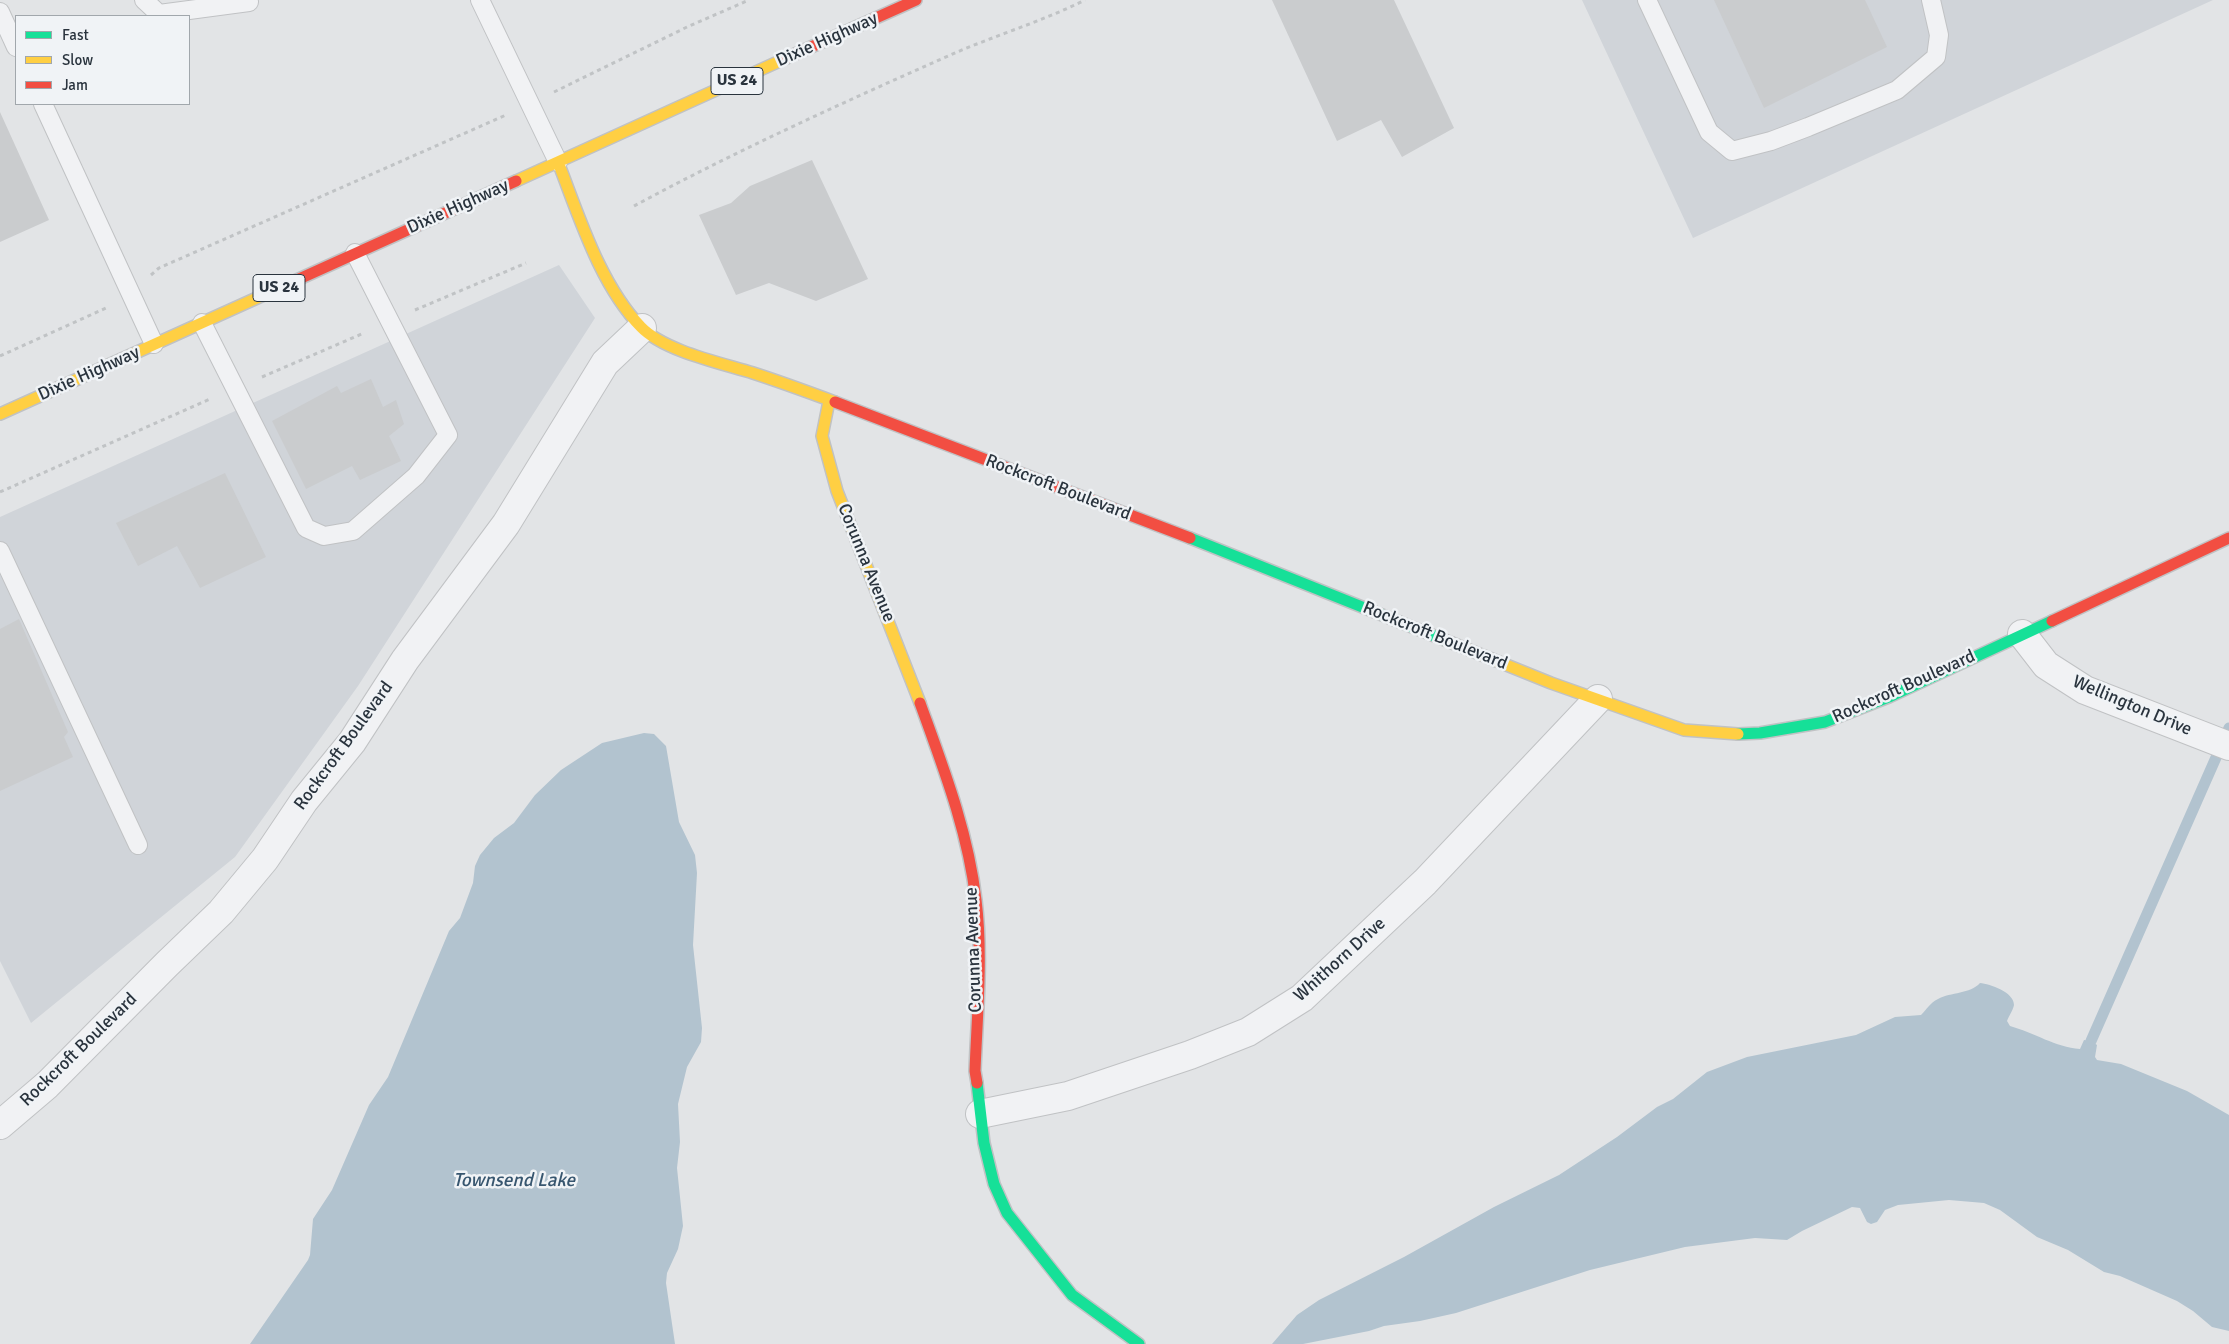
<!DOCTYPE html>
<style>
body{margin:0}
#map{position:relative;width:2229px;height:1344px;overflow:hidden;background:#e2e4e6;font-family:Signika,sans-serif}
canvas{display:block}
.legend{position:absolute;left:15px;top:15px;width:175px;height:90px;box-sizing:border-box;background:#f0f3f6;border:1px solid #a1a7ac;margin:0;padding:6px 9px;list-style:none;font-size:15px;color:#2a343e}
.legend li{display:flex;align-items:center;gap:10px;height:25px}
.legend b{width:25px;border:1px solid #a1a7ac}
</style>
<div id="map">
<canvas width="2229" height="1344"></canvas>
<ul class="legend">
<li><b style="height:6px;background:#16e098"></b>Fast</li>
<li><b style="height:6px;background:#ffcf43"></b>Slow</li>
<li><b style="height:6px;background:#f24e42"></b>Jam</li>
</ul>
</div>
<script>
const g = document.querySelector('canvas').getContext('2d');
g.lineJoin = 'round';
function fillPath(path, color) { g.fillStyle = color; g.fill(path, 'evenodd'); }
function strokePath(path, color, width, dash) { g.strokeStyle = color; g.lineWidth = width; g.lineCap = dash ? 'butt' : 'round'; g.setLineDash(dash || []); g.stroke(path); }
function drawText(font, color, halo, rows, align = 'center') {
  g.font = font + ' Signika,sans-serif'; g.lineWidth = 5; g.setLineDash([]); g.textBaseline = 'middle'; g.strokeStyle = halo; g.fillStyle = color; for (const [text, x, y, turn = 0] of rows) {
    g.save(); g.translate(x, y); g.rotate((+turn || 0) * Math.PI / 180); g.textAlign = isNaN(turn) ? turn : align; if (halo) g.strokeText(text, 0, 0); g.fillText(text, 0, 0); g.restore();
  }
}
const built = new Path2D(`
 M 1582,0 L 2213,0 L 1693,238 Z
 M 559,265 L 595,318 L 358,686 L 235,857 L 31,1023 L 0,961 L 0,517 Z`);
const water = new Path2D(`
 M 644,733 L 654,734 L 666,746 L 679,822 L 695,855 L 697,873 L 693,945 L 702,1028 L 701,1042 L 687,1067 L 678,1104 L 680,1142 L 677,1168 L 683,1226 L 678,1249 L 667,1273 L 666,1283 L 675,1344 L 250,1344 L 308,1260 L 310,1255 L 313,1219 L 332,1190 L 369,1105 L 388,1077 L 449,931 L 460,918 L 473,883 L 475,866 L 480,855 L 494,838 L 514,823 L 535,795 L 561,770 L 602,743 Z
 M 1980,983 C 1990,984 2014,992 2014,1005 C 2013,1010 2009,1016 2007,1021 L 2010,1026 C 2035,1033 2055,1047 2080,1049 L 2084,1040 L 2091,1041 L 2097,1045 L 2095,1057 L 2097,1060 L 2121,1064 L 2187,1091 L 2229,1115 L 2229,1331 L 2212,1327 L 2193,1311 L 2177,1301 L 2120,1276 L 2104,1272 L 2068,1250 L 2037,1237 L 2000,1210 L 1984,1203 L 1949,1200 L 1898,1205 L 1885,1210 L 1877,1222 L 1871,1224 L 1867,1222 L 1860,1208 L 1852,1207 L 1802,1231 L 1787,1240 L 1755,1238 L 1685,1247 L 1590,1270 L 1456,1313 L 1420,1321 L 1384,1326 L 1369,1331 L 1303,1344 L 1272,1344 L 1297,1315 L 1319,1300 L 1404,1257 L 1494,1207 L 1559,1175 L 1617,1137 L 1657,1107 L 1673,1099 L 1707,1072 L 1747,1057 L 1856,1035 L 1895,1017 L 1921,1015 C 1927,1009 1930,1003 1938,999 C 1951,992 1970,994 1980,983 Z`);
const stream = new Path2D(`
 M 2091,1041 L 2229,728`);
const building = new Path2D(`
 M 1272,0 L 1394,0 L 1454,128 L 1402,157 L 1381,120 L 1337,141 Z
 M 1714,0 L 1865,0 L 1887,47 L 1764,108 Z
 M 0,112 L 49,220 L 0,242 Z
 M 812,160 L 868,279 L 816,301 L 769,283 L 736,295 L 699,215 L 731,203 L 750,186 Z
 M 371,379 L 383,407 L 396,400 L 404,424 L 389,436 L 401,461 L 360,480 L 352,466 L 306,489 L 272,421 L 337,386 L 341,393 Z
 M 225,473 L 266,557 L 200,588 L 177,546 L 138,566 L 116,523 Z
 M 19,619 L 68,732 L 64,737 L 73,757 L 0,791 L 0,629 Z`);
const path = new Path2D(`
 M 554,92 L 687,27 L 749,0
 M 634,206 C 736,151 842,103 948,56 C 993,36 1041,22 1085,0
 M 151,275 L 159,268 L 506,115
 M 415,310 L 526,263
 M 0,356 L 106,308
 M 262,377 L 364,333
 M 0,492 L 210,399`);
const lane = new Path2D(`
 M 144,0 L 159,14 L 249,2
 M 480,0 L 558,162
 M 1647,0 L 1709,132 L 1732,151 L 1771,141 L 1808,127 L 1897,90 L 1936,57 L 1939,35 L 1931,0
 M 0,12 L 16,47
 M 43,104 L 154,344
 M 202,323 L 306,528 L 324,536 L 353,531 L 416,476 L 448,435 L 355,253
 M 0,551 L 138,845`);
const street = new Path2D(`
 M 2022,634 L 2046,665 L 2085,690 L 2229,746
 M 980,1114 L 1068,1096 L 1190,1055 L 1248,1032 L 1302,998 L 1425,882 L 1598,699
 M 0,1125 L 47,1085 L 167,964 L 221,912 L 265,859 L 304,801 L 352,742 L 405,660 L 506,524 L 605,363 L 642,328`);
const fast = new Path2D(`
 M 1190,538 L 1452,643
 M 1738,734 L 1760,733 L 1825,722 L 1889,697 L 2052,621
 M 977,1083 L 984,1143 L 994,1184 L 1007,1213 L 1072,1295 L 1139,1344`);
const slow = new Path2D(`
 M 558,162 C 579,216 600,285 641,327 C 664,351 721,363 753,373 C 781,382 808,392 835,402
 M 516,181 L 782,60
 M 829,401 L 822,436 L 837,491 L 920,703
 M 0,414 L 268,293
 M 1452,643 L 1551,683 L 1684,730 L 1738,734`);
const jam = new Path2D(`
 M 782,60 L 916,0
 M 268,293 L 516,181
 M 835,402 L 1190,538
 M 2052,621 L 2229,538
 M 920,703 C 943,767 968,831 976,900 C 983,956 977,1015 975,1071 L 977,1083`);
const shields = [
 [737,81,52],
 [279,288,52]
];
const shieldNames = [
 ["US 24",737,81],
 ["US 24",279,288]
];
const streetNames = [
 ["Dixie Highway",827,40,-24],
 ["Dixie Highway",458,207,-24],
 ["Dixie Highway",89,374,-24],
 ["Rockcroft Boulevard",1058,488,21],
 ["Corunna Avenue",866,563,68],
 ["Rockcroft Boulevard",1435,636,22],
 ["Rockcroft Boulevard",1904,687,-24],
 ["Wellington Drive",2132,706,23],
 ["Rockcroft Boulevard",344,746,-54],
 ["Corunna Avenue",974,950,-92],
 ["Whithorn Drive",1340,960,-42],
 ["Rockcroft Boulevard",79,1050,-44]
];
const waterNames = [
 ["Townsend Lake",514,1181]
];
fillPath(built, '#d0d4d9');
fillPath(water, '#b2c3cf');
strokePath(stream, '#b2c3cf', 11);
fillPath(building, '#caccce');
strokePath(lane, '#c0c2c4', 20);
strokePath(street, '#c0c2c4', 30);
strokePath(fast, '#c0c2c4', 14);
strokePath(slow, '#c0c2c4', 14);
strokePath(jam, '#c0c2c4', 14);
strokePath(path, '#c0c3c5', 3, [4, 4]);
strokePath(lane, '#f1f2f4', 18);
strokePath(street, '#f1f2f4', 28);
strokePath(fast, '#16e098', 11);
strokePath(slow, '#ffcf43', 11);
strokePath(jam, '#f24e42', 11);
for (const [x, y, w] of shields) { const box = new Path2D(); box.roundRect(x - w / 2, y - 13.5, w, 27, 4); g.fillStyle = '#f0f3f6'; g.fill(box); strokePath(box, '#2a343e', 1); }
drawText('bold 16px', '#2a343e', null, shieldNames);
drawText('18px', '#2a343e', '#f0f3f6', streetNames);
drawText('italic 19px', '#37566f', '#f0f3f6', waterNames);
</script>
